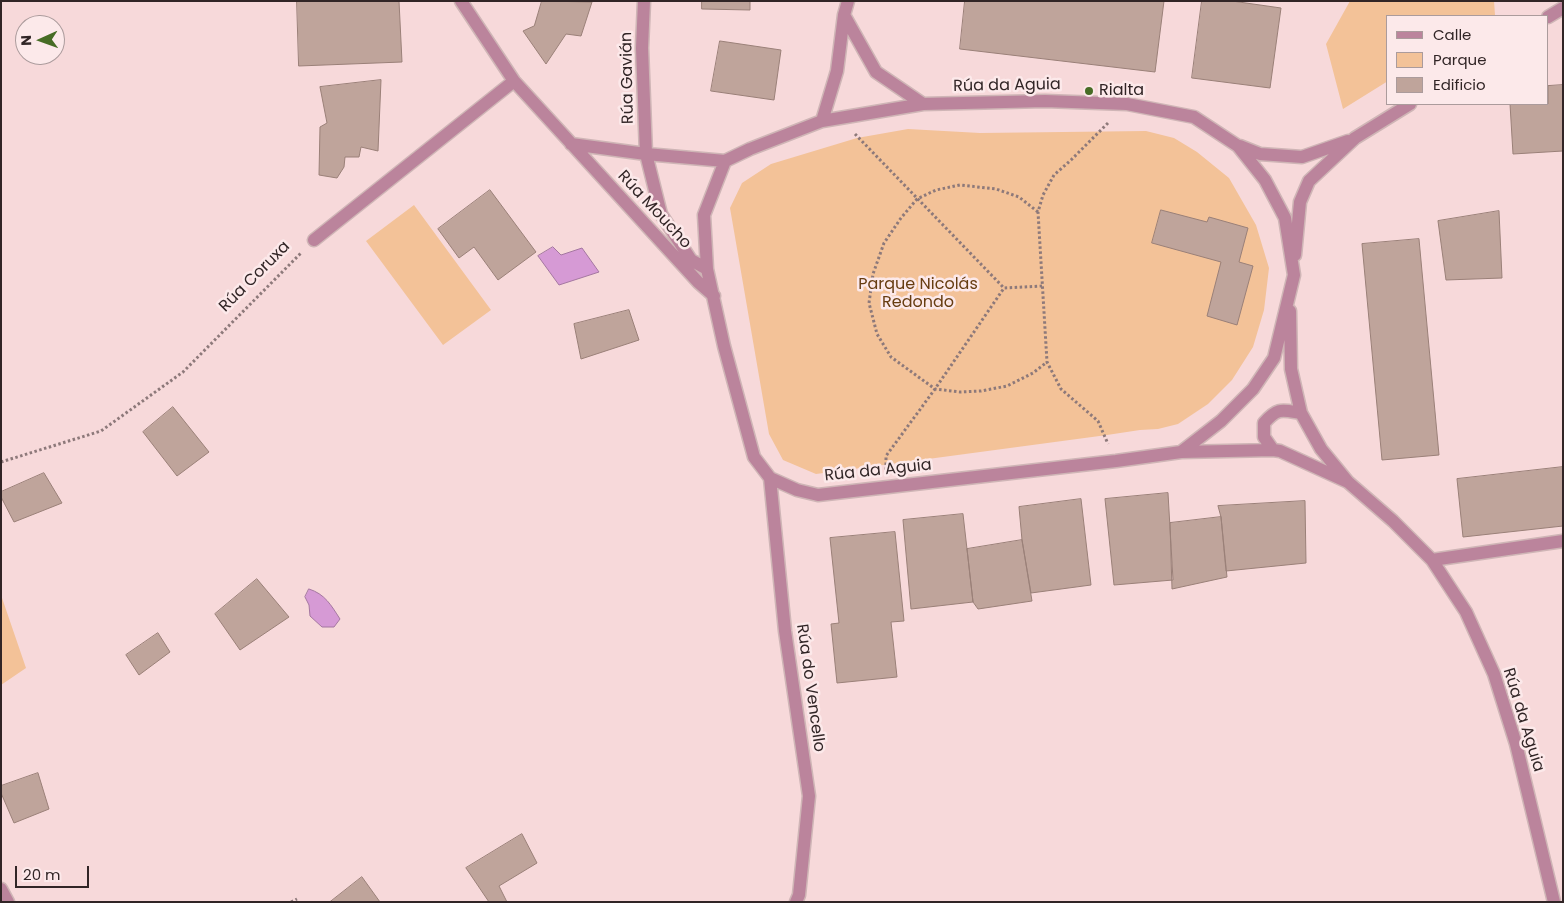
<!DOCTYPE html>
<meta charset="utf-8">
<style>
body{margin:0}
#map{position:relative;width:1564px;height:903px;overflow:hidden;background:#f7d9da;font-family:Poppins,sans-serif}
canvas{display:block}
.frame{position:absolute;inset:0;border:2px solid #312526;pointer-events:none}
.legend{position:absolute;left:1386px;top:15px;width:162px;height:90px;box-sizing:border-box;background:#fce9ea;border:1px solid #ab9b9c;margin:0;padding:6px 9px;list-style:none;font-size:15px;color:#312526}
.legend li{display:flex;align-items:center;gap:10px;height:25px}
.legend b{width:25px;border:1px solid #ab9b9c}
.north{position:absolute;left:15px;top:15px;width:50px;height:50px;box-sizing:border-box;background:#fce9ea;border:1px solid #ab9b9c;border-radius:50%;rotate:268deg;font-size:14px;font-weight:700;line-height:20px;text-align:center;color:#312526}
.north::after{content:'';display:block;margin:auto;width:18px;height:22px;background:#476c25;clip-path:polygon(50% 0,100% 100%,50% 72%,0 100%)}
.scale{position:absolute;left:15px;top:866px;width:74px;height:22px;box-sizing:border-box;border:2px solid #312526;border-top:0;padding-left:6px;font-size:15px;line-height:18px;white-space:nowrap;color:#312526;-webkit-text-stroke:4px #fce9ea;paint-order:stroke}
</style>
<div id="map">
<canvas width="1564" height="903"></canvas>
<div class="frame"></div>
<ul class="legend">
<li><b style="height:6px;background:#bb849c"></b>Calle</li>
<li><b style="height:14px;background:#f3c298"></b>Parque</li>
<li><b style="height:14px;background:#bfa49b"></b>Edificio</li>
</ul>
<div class="north">N</div>
<div class="scale">20 m</div>
</div>
<script>
const g = document.querySelector('canvas').getContext('2d');
g.lineJoin = 'round';
function fillPath(path, color) { g.fillStyle = color; g.fill(path, 'evenodd'); }
function strokePath(path, color, width, dash) { g.strokeStyle = color; g.lineWidth = width; g.lineCap = dash ? 'butt' : 'round'; g.setLineDash(dash || []); g.stroke(path); }
function drawText(font, color, halo, rows, align = 'center') {
  g.font = font + ' Poppins,sans-serif'; g.lineWidth = 5; g.setLineDash([]); g.textBaseline = 'middle'; g.strokeStyle = halo; g.fillStyle = color; for (const [text, x, y, turn = 0] of rows) {
    g.save(); g.translate(x, y); g.rotate((+turn || 0) * Math.PI / 180); g.textAlign = isNaN(turn) ? turn : align; if (halo) g.strokeText(text, 0, 0); g.fillText(text, 0, 0); g.restore();
  }
}
const green = new Path2D(`
 M 1350,1 L 1494,1 L 1495,15 L 1492,16 L 1388,16 L 1388,81 L 1343,109 L 1326,44 Z
 M 908,129 L 980,133 L 1146,131 L 1174,138 L 1197,152 L 1229,178 L 1256,225 L 1269,268 L 1264,310 L 1253,347 L 1232,380 L 1208,404 L 1178,424 L 1158,429 L 1140,430 L 1107,435 L 816,474 L 783,460 L 769,434 L 730,208 L 742,183 L 771,164 L 857,138 Z
 M 414,205 L 491,310 L 443,345 L 366,241 Z
 M 1,595 L 26,668 L 1,685 Z`);
const water = new Path2D(`
 M 553,247 L 561,255 L 582,248 L 599,272 L 559,285 L 538,256 Z
 M 309,589 C 325,594 331,605 340,619 L 334,627 L 322,627 L 310,616 L 309,605 L 305,597 Z`);
const building = new Path2D(`
 M 297,1 L 399,1 L 402,62 L 299,66 Z
 M 542,1 L 592,2 L 581,36 L 566,34 L 546,64 L 523,31 L 534,26 Z
 M 702,1 L 750,1 L 750,10 L 702,9 Z
 M 965,1 L 1164,1 L 1155,72 L 960,49 Z
 M 1202,1 L 1232,1 L 1281,8 L 1270,88 L 1192,78 Z
 M 720,41 L 781,50 L 774,100 L 711,91 Z
 M 381,80 L 378,151 L 361,147 L 359,157 L 345,157 L 344,167 L 337,178 L 319,175 L 320,127 L 327,123 L 320,87 Z
 M 1563,85 L 1563,151 L 1513,154 L 1510,104 L 1548,104 L 1548,86 Z
 M 490,190 L 536,252 L 498,280 L 474,247 L 459,258 L 438,229 Z
 M 1161,210 L 1207,222 L 1209,217 L 1248,228 L 1239,262 L 1253,266 L 1237,325 L 1207,316 L 1221,262 L 1152,243 Z
 M 1499,211 L 1502,278 L 1446,280 L 1438,221 Z
 M 1419,239 L 1439,455 L 1382,460 L 1362,244 Z
 M 629,310 L 639,340 L 581,359 L 574,324 Z
 M 173,407 L 209,452 L 177,476 L 143,432 Z
 M 1563,467 L 1563,526 L 1463,537 L 1457,479 Z
 M 44,473 L 62,503 L 14,522 L 1,497 L 1,492 Z
 M 1168,493 L 1173,580 L 1114,585 L 1105,499 Z
 M 1081,499 L 1091,585 L 1031,593 L 1022,540 L 1019,507 Z
 M 1305,501 L 1306,563 L 1226,571 L 1221,517 L 1218,506 Z
 M 963,514 L 973,602 L 911,609 L 903,520 Z
 M 1221,517 L 1227,577 L 1172,589 L 1170,523 Z
 M 895,532 L 904,621 L 891,622 L 897,677 L 837,683 L 831,624 L 839,623 L 830,538 Z
 M 1022,540 L 1032,601 L 978,609 L 973,602 L 967,549 Z
 M 257,579 L 289,617 L 240,650 L 215,614 Z
 M 158,633 L 170,652 L 139,675 L 126,655 Z
 M 38,773 L 49,809 L 14,823 L 1,793 L 1,786 Z
 M 522,834 L 537,863 L 499,886 L 507,902 L 489,902 L 466,868 Z
 M 362,877 L 380,902 L 330,902 Z`);
const path = new Path2D(`
 M 1108,123 L 1071,160 L 1054,175 L 1043,195 L 1038,212 L 1047,362 L 1061,389 L 1098,421 L 1108,444
 M 855,134 L 1004,288
 M 1038,212 L 1019,197 L 996,189 L 960,185 L 936,190 L 917,199 L 901,218 L 884,243 L 873,274 L 869,303 L 877,334 L 891,357 L 935,389 L 960,392 L 981,391 L 1007,386 L 1033,373 L 1047,362
 M 1,462 L 101,431 L 183,372 L 301,253
 M 886,470 L 886,456 L 935,389 L 1004,288 L 1042,286
 M 291,902 L 297,899`);
const minor = new Path2D(`
 M 461,1 L 514,81 L 698,282 L 714,296
 M 644,1 L 642,48 L 646,154 L 661,214 L 691,260 L 707,269
 M 844,15 L 876,72 L 923,104
 M 1548,17 L 1563,8
 M 822,121 L 837,71 L 844,15 L 848,1
 M 571,144 L 646,154 L 725,161
 M 1240,146 L 1260,154 L 1302,157 L 1348,141
 M 314,240 L 514,81
 M 1295,255 L 1300,202 L 1309,181 L 1355,138 L 1410,104
 M 1290,311 L 1291,369 L 1301,413 L 1321,449 L 1348,482 L 1393,521 L 1432,560 L 1466,612 L 1494,674 L 1516,744 L 1554,902
 M 1273,450 L 1264,437 L 1264,423 C 1278,407 1282,410 1301,413
 M 1181,452 L 1221,421 L 1253,389 L 1274,358 L 1294,275 L 1285,218 L 1265,180 L 1238,146 L 1194,117 L 1127,104 L 1045,101 L 923,104 L 822,121 L 750,149 L 725,161 L 704,215 L 707,269 L 724,346 L 754,457 L 770,478 L 797,490 L 818,495 L 1116,461 L 1181,452 L 1273,450 L 1280,451 L 1348,482
 M 770,478 L 785,631 L 809,796 L 799,895 L 796,902
 M 1432,560 L 1563,541
 M 1,889 L 8,902`);
const markers = [
 [1089,91,5,"#476c25"]
];
const streetNames = [
 ["Rúa Gavián",628,78,-91],
 ["Rúa da Aguia",1007,86,-1],
 ["Rúa Moucho",654,210,47],
 ["Rúa Coruxa",255,277,-45],
 ["Rúa da Aguia",878,471,-6],
 ["Rúa do Vencello",810,688,82],
 ["Rúa da Aguia",1523,720,73]
];
const poiNames = [
 ["Rialta",1099,91]
];
const parkNames = [
 ["Parque Nicolás",918,285],
 ["Redondo",918,303]
];
fillPath(green, '#f3c298');
fillPath(water, '#d69ad5');
strokePath(water, '#a477a0', 1);
fillPath(building, '#bfa49b');
strokePath(building, '#9a8078', 1);
strokePath(minor, '#cfb5b6', 15);
strokePath(path, '#8d797a', 3, [2.5, 2.5]);
strokePath(minor, '#bb849c', 12);
for (const [x, y, r, color] of markers) { const dot = new Path2D(); dot.arc(x, y, r, 0, 2 * Math.PI); g.fillStyle = color; g.fill(dot); strokePath(dot, '#fce9ea', 2); }
drawText('16px', '#312526', '#fce9ea', streetNames);
drawText('16px', '#312526', '#fce9ea', poiNames, 'left');
drawText('16px', '#673d11', '#fce9ea', parkNames);
</script>
